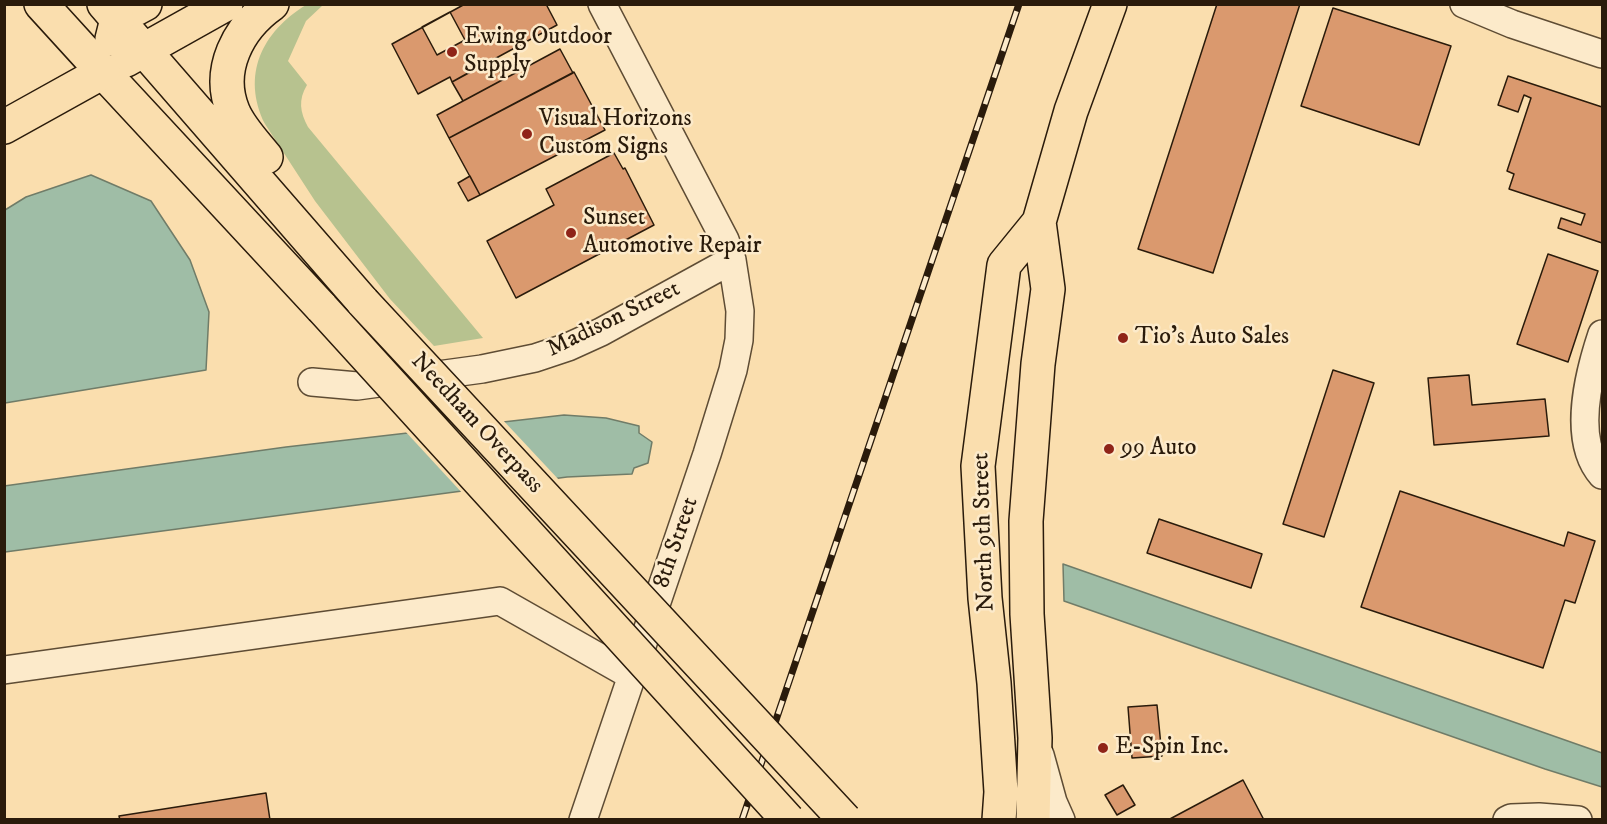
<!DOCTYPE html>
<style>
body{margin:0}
#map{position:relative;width:1607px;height:824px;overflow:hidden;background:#fadeae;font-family:"IM FELL DW Pica",serif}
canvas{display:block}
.frame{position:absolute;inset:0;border:6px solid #2a1b0b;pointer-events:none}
</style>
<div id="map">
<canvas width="1607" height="824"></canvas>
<div class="frame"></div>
</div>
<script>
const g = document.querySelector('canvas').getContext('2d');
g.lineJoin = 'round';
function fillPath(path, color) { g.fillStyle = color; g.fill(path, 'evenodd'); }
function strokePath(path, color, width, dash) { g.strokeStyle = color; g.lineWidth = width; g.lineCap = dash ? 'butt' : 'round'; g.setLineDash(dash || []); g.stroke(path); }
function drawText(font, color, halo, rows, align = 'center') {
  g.font = font + ' "IM FELL DW Pica",serif'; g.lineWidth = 5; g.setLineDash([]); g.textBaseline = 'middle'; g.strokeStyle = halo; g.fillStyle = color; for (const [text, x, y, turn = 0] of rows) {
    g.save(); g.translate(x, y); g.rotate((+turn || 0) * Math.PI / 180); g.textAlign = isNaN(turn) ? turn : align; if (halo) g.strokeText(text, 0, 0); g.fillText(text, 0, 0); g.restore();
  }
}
const green = new Path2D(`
 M 306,5 L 323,5 L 306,21 L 288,61 L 307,85 C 298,100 300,112 308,127 L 483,338 L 434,346 L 390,299 L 315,201 L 265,124 C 241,75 262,32 306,5 Z`);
const water = new Path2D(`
 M 91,175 L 151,201 L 190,260 L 209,312 L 206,370 L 5,403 L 5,210 L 26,197 Z
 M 564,415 L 606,418 L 639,426 L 639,433 L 652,442 L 648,463 L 634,468 L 632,474 L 567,477 L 5,552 L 4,486 L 286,447 Z
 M 1063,564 L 1602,753 L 1602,787 L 1545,769 L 1064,601 Z`);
const pier = new Path2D(`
 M 501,418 L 560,481 L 464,495 L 404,430 Z`);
const building = new Path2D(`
 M 465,4 L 546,4 L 557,25 L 452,82 L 450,77 L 418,94 L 392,44 Z
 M 1217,4 L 1300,4 L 1213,273 L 1138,249 Z
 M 1333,8 L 1451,46 L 1419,145 L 1301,106 Z
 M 450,12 L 465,40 L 437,55 L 422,27 Z
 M 560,49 L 573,73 L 449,138 L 437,115 Z
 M 493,59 L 504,79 L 463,101 L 452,82 Z
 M 574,72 L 605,130 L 480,195 L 449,138 Z
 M 1508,76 L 1602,107 L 1602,243 L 1558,228 L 1561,218 L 1581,225 L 1585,214 L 1509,189 L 1514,174 L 1507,171 L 1531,98 L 1524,95 L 1518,112 L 1498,105 Z
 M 614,153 L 623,169 L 625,168 L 654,225 L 516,298 L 487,241 L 554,205 L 546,189 Z
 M 470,176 L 480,195 L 468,201 L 458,183 Z
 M 1548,254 L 1598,271 L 1568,362 L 1517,344 Z
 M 1333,370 L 1374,383 L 1324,537 L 1283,524 Z
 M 1469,375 L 1472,405 L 1545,399 L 1549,436 L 1434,445 L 1428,378 Z
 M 1400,491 L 1564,546 L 1568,532 L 1595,541 L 1575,603 L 1565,600 L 1543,668 L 1361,607 Z
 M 1159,519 L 1262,554 L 1251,588 L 1147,553 Z
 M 1157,705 L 1162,756 L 1132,758 L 1128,707 Z
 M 1243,780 L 1264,820 L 1168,820 Z
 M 1123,785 L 1135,805 L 1117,815 L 1105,795 Z
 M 266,793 L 270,820 L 120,820 L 119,816 Z`);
const minor = new Path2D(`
 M 1464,4 L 1512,24 L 1602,54
 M 1602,334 C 1589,373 1571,440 1602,475
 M 312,382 L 357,386 L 482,369 L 535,358 L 568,347 L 601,332 L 732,260
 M 4,670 L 500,601 L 632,676
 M 1040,755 L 1053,802 L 1061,820
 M 583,820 L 707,454 L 733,370 L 739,340 L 740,311 L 732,260 L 725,240 L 602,4
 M 1507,820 L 1511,818 L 1539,817 L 1578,820`);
const major = new Path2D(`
 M 117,19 L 363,302
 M 112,39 L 117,19 L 145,4
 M 126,60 L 226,4
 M 103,72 L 322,308
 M 266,157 C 254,142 240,128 233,111 C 216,70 238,28 272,4
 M 999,820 L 1001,792 L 994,683 L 985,598 L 978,466 L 1004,265 L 1039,222 L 1071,111 L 1110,4
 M 1033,820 L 1035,738 L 1027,614 L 1026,521 L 1038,364 L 1048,289 L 1039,222`);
const highway = new Path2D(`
 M 104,4 L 117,19
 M 4,127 L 103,72 L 41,4`);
const rail = new Path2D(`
 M 742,820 L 1019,4`);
const majorBridge = new Path2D(`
 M 363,302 L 845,820
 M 322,308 L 788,820`);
const markers = [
 [452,52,6,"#8f2418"],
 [527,134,6,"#8f2418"],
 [571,233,6,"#8f2418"],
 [1123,338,6,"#8f2418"],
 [1109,449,6,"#8f2418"],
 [1103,748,6,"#8f2418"]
];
const poiNames = [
 ["Ewing Outdoor",464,38],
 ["Supply",464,66],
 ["Visual Horizons",539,120],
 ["Custom Signs",539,148],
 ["Sunset",583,219],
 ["Automotive Repair",583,247],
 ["Tio's Auto Sales",1135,338],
 ["99 Auto",1121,449],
 ["E-Spin Inc.",1115,748]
];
const streetNames = [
 ["Madison Street",614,320,-26],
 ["Needham Overpass",476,424,47],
 ["North 9th Street",985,532,-92],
 ["8th Street",677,543,-71]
];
fillPath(green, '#b7c28f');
fillPath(water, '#9fbda6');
strokePath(water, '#707c68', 1.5);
fillPath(pier, '#fadeae');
fillPath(building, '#da996e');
strokePath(building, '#2a1b0b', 1.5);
strokePath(minor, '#5e4c34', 30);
strokePath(major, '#2a1b0b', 36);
strokePath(highway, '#2a1b0b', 36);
strokePath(minor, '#fceaca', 27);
strokePath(major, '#fadeae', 33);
strokePath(highway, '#fadeae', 33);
strokePath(rail, '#2a1b0b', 7);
strokePath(rail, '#fceaca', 4.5, [14]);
strokePath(majorBridge, '#2a1b0b', 36, []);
strokePath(majorBridge, '#fadeae', 33);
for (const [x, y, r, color] of markers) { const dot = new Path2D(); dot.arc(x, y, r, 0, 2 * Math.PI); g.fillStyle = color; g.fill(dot); strokePath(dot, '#fceaca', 2); }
drawText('24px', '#2a1b0b', '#fceaca', poiNames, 'left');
drawText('24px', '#2a1b0b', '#fceaca', streetNames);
</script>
